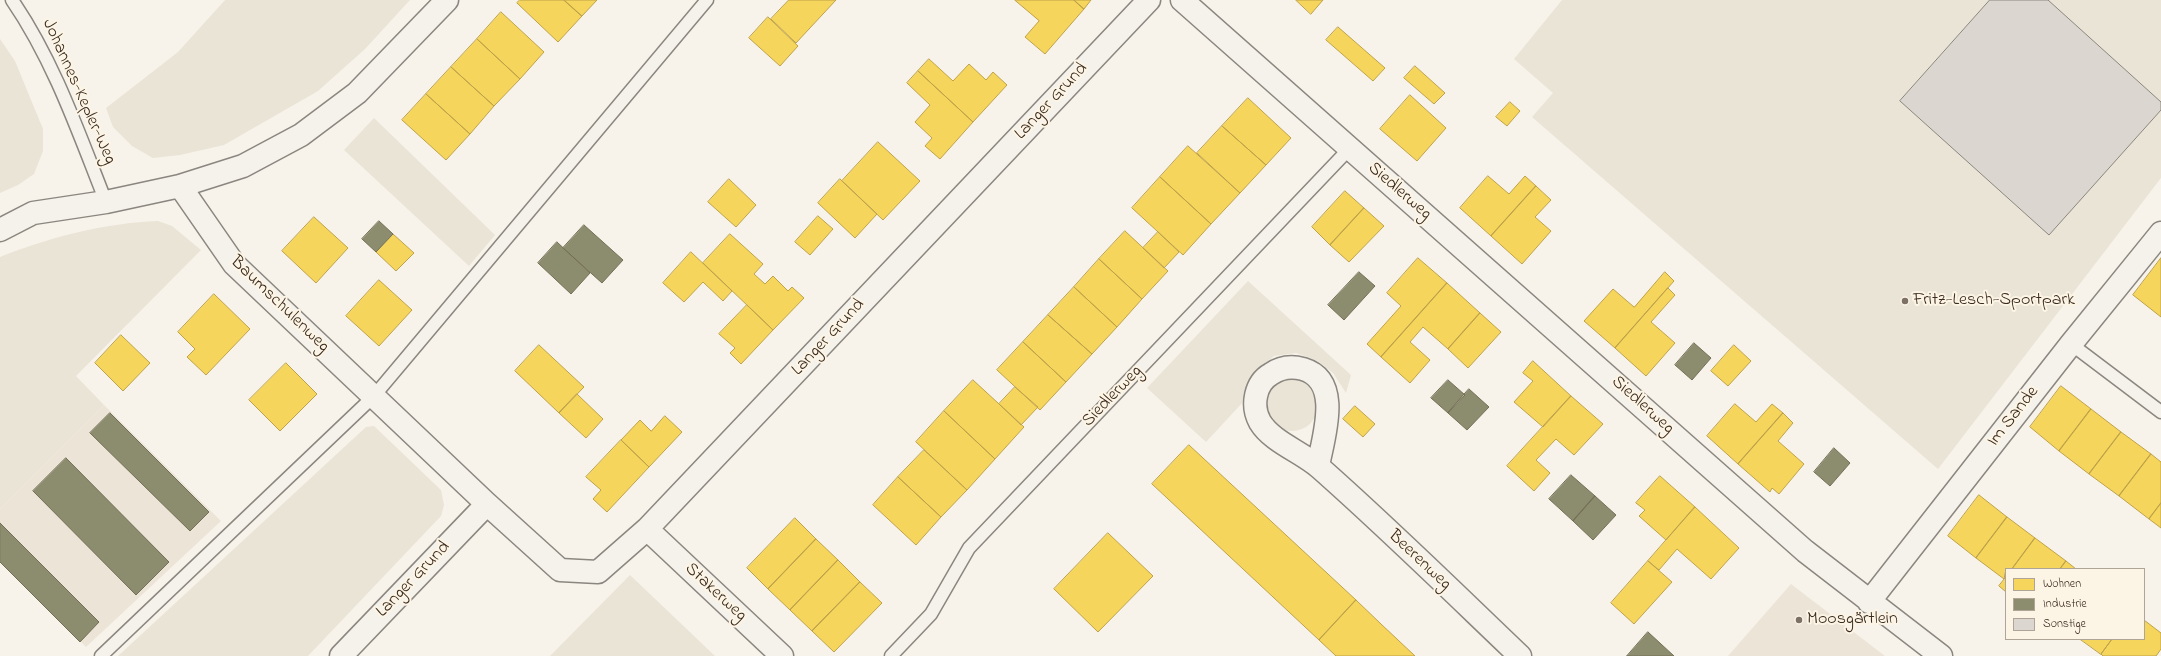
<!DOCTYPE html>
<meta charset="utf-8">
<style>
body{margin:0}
#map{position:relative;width:2161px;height:656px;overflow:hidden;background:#f7f3ea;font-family:"Indie Flower",sans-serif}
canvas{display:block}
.legend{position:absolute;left:2005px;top:568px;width:140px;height:72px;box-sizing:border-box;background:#fcf5e5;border:1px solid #afa495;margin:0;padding:5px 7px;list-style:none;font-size:12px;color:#3b2a1e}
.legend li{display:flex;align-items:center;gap:8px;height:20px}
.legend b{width:20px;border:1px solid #afa495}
</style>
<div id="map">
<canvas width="2161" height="656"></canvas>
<ul class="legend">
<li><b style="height:11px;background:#f6d55c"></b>Wohnen</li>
<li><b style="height:11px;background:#8c8c6e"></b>Industrie</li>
<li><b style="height:11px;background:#dbd7d0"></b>Sonstige</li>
</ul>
</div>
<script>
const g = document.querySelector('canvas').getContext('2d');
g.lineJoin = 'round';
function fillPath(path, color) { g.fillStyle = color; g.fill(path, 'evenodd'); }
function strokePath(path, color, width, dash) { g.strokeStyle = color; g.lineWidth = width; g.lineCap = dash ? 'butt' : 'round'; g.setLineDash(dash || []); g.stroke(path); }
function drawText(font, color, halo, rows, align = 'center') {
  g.font = font + ' "Indie Flower",sans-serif'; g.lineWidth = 4; g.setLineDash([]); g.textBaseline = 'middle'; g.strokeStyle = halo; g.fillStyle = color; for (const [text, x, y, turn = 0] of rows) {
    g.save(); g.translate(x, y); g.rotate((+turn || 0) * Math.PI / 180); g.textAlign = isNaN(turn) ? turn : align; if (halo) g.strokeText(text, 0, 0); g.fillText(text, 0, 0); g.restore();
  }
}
const built = new Path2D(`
 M 104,405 L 221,521 L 86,647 L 0,561 L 0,509 Z
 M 1791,584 L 1885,656 L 1728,656 Z`);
const green = new Path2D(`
 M 225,0 L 410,0 L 365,49 L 318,91 L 224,145 L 180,155 L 153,158 L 132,146 L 113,127 L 106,108 L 178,52 Z
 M 1562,0 L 2161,0 L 2161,178 L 1938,469 L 1532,117 L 1553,93 L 1514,59 Z
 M 0,39 L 15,61 L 43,129 L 43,151 L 34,174 L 18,185 L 0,193 Z
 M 374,118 L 495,235 L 469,266 L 344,150 Z
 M 158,221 L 172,226 L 201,250 L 76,376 L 104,405 L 0,509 L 0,257 C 50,237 105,223 158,221 Z
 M 1248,281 L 1351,375 L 1346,393 L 1333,373 L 1318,361 L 1296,353 L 1274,356 L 1255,372 L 1247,388 L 1244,401 L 1206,442 L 1147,388 Z
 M1266 405a26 26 0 1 1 52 0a26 26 0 1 1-52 0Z
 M 374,426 L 441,490 L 444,505 L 441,516 L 308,656 L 118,656 L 366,427 Z
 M 630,575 L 715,656 L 550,656 Z`);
const homes = new Path2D(`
 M 520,0 L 564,0 L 582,16 L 558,42 L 517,3 Z
 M 564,0 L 597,0 L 582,16 Z
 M 789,0 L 836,0 L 796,43 L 771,19 Z
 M 1015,0 L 1074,0 L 1084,9 L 1045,54 L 1025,37 L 1039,21 Z
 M 1074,0 L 1091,0 L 1084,9 Z
 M 1296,0 L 1323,0 L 1311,14 Z
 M 501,12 L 544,52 L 520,79 L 477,39 Z
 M 768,17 L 798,46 L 780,66 L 749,38 Z
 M 1338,27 L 1385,68 L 1373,81 L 1326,40 Z
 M 477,39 L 520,79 L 494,106 L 451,67 Z
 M 929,59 L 953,81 L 969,64 L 986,80 L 993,72 L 1007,85 L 973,122 L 918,71 Z
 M 1415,66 L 1445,93 L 1434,104 L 1404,78 Z
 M 451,67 L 494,106 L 470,134 L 426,94 Z
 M 918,71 L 973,122 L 940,159 L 925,146 L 932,138 L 915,122 L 930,105 L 907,83 Z
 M 426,94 L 470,134 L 446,160 L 402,120 Z
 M 1410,95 L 1446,128 L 1417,161 L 1380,129 Z
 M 1248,98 L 1291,138 L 1266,165 L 1222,126 Z
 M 1510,102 L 1520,111 L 1507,126 L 1496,117 Z
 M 1222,126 L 1266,165 L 1240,193 L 1197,153 Z
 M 878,142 L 920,181 L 883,220 L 842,181 Z
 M 1188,146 L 1240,193 L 1211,224 L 1160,177 Z
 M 1488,176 L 1509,194 L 1525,176 L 1536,186 L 1491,236 L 1460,208 Z
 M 1160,177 L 1211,224 L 1183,255 L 1132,208 Z
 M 729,179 L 756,205 L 736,227 L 708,202 Z
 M 840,179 L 877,214 L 855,238 L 818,203 Z
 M 1536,186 L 1551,200 L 1535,217 L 1551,231 L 1522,264 L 1491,236 Z
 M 1345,191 L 1364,208 L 1330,245 L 1312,227 Z
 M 1364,208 L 1384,226 L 1349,262 L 1330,245 Z
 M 818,216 L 833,229 L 810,255 L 795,242 Z
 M 314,217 L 348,248 L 316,283 L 282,251 Z
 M 1125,231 L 1168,271 L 1142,299 L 1099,259 Z
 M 1158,232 L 1179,252 L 1164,268 L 1143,248 Z
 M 393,234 L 414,253 L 396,271 L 376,252 Z
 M 730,234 L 763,264 L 754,274 L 765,284 L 773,276 L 788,291 L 792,287 L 804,298 L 773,330 L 703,263 Z
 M 691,252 L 732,291 L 723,301 L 703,282 L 684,302 L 663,283 Z
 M 1418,258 L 1447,283 L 1381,357 L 1367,344 L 1401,306 L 1387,293 Z
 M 2161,258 L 2161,317 L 2133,295 Z
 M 1099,259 L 1142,299 L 1117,327 L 1074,287 Z
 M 1665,272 L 1674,281 L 1615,348 L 1584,321 L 1613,289 L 1634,307 Z
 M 379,280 L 412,310 L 379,346 L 346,316 Z
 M 1447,283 L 1480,313 L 1448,349 L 1423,327 L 1410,342 L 1430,360 L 1410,383 L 1381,357 Z
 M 1074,287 L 1117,327 L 1092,354 L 1048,315 Z
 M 1668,288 L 1675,295 L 1651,322 L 1675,343 L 1646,376 L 1615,348 Z
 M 214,294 L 250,329 L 206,375 L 187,357 L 195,349 L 178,332 Z
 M 747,305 L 773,330 L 741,364 L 730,353 L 735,348 L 719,334 Z
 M 1480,313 L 1501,332 L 1468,368 L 1448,349 Z
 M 1048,315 L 1092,354 L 1066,382 L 1023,342 Z
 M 121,335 L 150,363 L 123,391 L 95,363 Z
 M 1023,342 L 1066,382 L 1040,410 L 997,370 Z
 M 539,345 L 584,387 L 559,413 L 515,371 Z
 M 1734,345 L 1751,361 L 1728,386 L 1711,371 Z
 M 1533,361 L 1571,396 L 1543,427 L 1514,402 L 1533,381 L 1523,373 Z
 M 286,363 L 317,394 L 280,431 L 249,400 Z
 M 973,380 L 1024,427 L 995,459 L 944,411 Z
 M 2061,386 L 2091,409 L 2059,451 L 2030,427 Z
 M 1015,387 L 1038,407 L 1021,425 L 999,404 Z
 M 577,394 L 603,419 L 586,438 L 559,413 Z
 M 1571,396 L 1603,424 L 1574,455 L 1556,439 L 1536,460 L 1550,473 L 1534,491 L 1507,466 Z
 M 1735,404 L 1756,422 L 1772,404 L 1783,413 L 1738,464 L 1707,436 Z
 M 1355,406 L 1375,424 L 1363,437 L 1343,419 Z
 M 2091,409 L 2121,432 L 2089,474 L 2059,451 Z
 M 944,411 L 995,459 L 967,490 L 916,442 Z
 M 1783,413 L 1793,423 L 1778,441 L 1804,464 L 1779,494 L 1772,488 L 1770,492 L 1738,464 Z
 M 665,416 L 682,432 L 649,467 L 621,440 L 640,420 L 651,431 Z
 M 2121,432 L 2151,454 L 2119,496 L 2089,474 Z
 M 621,440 L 649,467 L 607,512 L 593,499 L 601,490 L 586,477 Z
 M 1189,445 L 1356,600 L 1319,640 L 1152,484 Z
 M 924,450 L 967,490 L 941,517 L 898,477 Z
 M 2151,454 L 2161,462 L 2161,503 L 2149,519 L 2119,496 Z
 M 1660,476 L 1695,507 L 1666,540 L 1639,516 L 1645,510 L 1636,503 Z
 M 898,477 L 941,517 L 916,545 L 873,505 Z
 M 1979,495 L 2007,517 L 1976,558 L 1948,536 Z
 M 2161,503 L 2161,528 L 2149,519 Z
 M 1695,507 L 1739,548 L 1711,579 L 1677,549 L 1659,570 L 1648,561 Z
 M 2007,517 L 2035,538 L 2012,569 L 2006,569 L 2004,579 L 1976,558 Z
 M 795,518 L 816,539 L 768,589 L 747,568 Z
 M 1108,533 L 1153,576 L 1098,632 L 1054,589 Z
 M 2035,538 L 2066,561 L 2060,569 L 2012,569 Z
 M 816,539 L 838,560 L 790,610 L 768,589 Z
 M 838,560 L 860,582 L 812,631 L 790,610 Z
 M 1648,561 L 1672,582 L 1634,624 L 1611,603 Z
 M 2066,561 L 2076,569 L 2060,569 Z
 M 2006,577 L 2006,592 L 1999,586 Z
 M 860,582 L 882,603 L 834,652 L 812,631 Z
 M 1356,600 L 1381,624 L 1415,656 L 1336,656 L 1319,640 Z
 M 2144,620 L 2161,633 L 2161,649 L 2156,656 L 2103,656 L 2101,654 L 2112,639 L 2144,639 Z
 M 2080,639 L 2112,639 L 2101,654 Z`);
const industry = new Path2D(`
 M 379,221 L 393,234 L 376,252 L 362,239 Z
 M 584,225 L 623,260 L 602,283 L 563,248 Z
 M 557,242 L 590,273 L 571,294 L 538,263 Z
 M 1359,272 L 1375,286 L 1344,320 L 1328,305 Z
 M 1694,343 L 1711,358 L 1692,380 L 1675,365 Z
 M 1448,380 L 1465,395 L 1448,413 L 1431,398 Z
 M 1469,389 L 1489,407 L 1467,430 L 1448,413 Z
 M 110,413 L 209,512 L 190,531 L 90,433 Z
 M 1834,448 L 1850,463 L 1830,486 L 1814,472 Z
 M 66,458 L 169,562 L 136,595 L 33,491 Z
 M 1571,475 L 1595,496 L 1573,521 L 1549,499 Z
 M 1595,496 L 1616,515 L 1593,540 L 1573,521 Z
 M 0,523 L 99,622 L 80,642 L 0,562 Z
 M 1648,632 L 1674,656 L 1627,656 Z`);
const building = new Path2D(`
 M 1990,0 L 2048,0 L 2161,102 L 2161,110 L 2049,235 L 1900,101 Z`);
const service = new Path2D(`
 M 12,0 C 54,61 79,134 106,202
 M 2071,344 L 2161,412
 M 101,656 L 374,396 L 707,0
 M 891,656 L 931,614 L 969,548 L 1350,148`);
const minor = new Path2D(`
 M 1182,0 L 1805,551 L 1941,656
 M 180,186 L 234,264 L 487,504 L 560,570 L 598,572 L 647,529 L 1149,0
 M 0,230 L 33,213 L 106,202 L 180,186 L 243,166 L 301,135 L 357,93 L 447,0
 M 1318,466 C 1323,438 1343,381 1303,369 C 1292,366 1281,367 1271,374 C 1255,383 1251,406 1260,422 C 1272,442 1302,452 1320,468 C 1388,528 1454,593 1520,656
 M 647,529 L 782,656
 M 1869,602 L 2071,344 L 2161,233
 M 341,656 L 487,504`);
const markers = [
 [1905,301,4,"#7d7065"],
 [1799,620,4,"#7d7065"]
];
const streetNames = [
 ["Johannes-Kepler-Weg",78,92,66],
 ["Langer Grund",1052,102,-47],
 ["Siedlerweg",1399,192,41],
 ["Baumschulenweg",279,305,44],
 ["Langer Grund",829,338,-47],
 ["Siedlerweg",1113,397,-46],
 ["Siedlerweg",1642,406,42],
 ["Im Sande",2014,417,-52],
 ["Beerenweg",1419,561,43],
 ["Langer Grund",414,580,-46],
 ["Stakerweg",715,593,43]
];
const poiNames = [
 ["Fritz-Lesch-Sportpark",1913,301],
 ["Moosgärtlein",1807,620]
];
fillPath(built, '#ebe4d7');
fillPath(green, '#eae4d7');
fillPath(homes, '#f6d55c');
strokePath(homes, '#bea249', 1);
fillPath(industry, '#8c8c6e');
strokePath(industry, '#746f56', 1);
fillPath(building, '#dbd7d0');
strokePath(building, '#8b867f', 1);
strokePath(service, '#8b867f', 15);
strokePath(minor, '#8b867f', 25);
strokePath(service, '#f5f2ec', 12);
strokePath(minor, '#f5f2ec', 22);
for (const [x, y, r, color] of markers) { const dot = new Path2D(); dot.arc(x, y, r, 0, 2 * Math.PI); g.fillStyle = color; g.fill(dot); strokePath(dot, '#fcf5e5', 1.5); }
drawText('18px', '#3b2a1e', '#fcf5e5', streetNames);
drawText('18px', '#3b2a1e', '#fcf5e5', poiNames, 'left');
</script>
